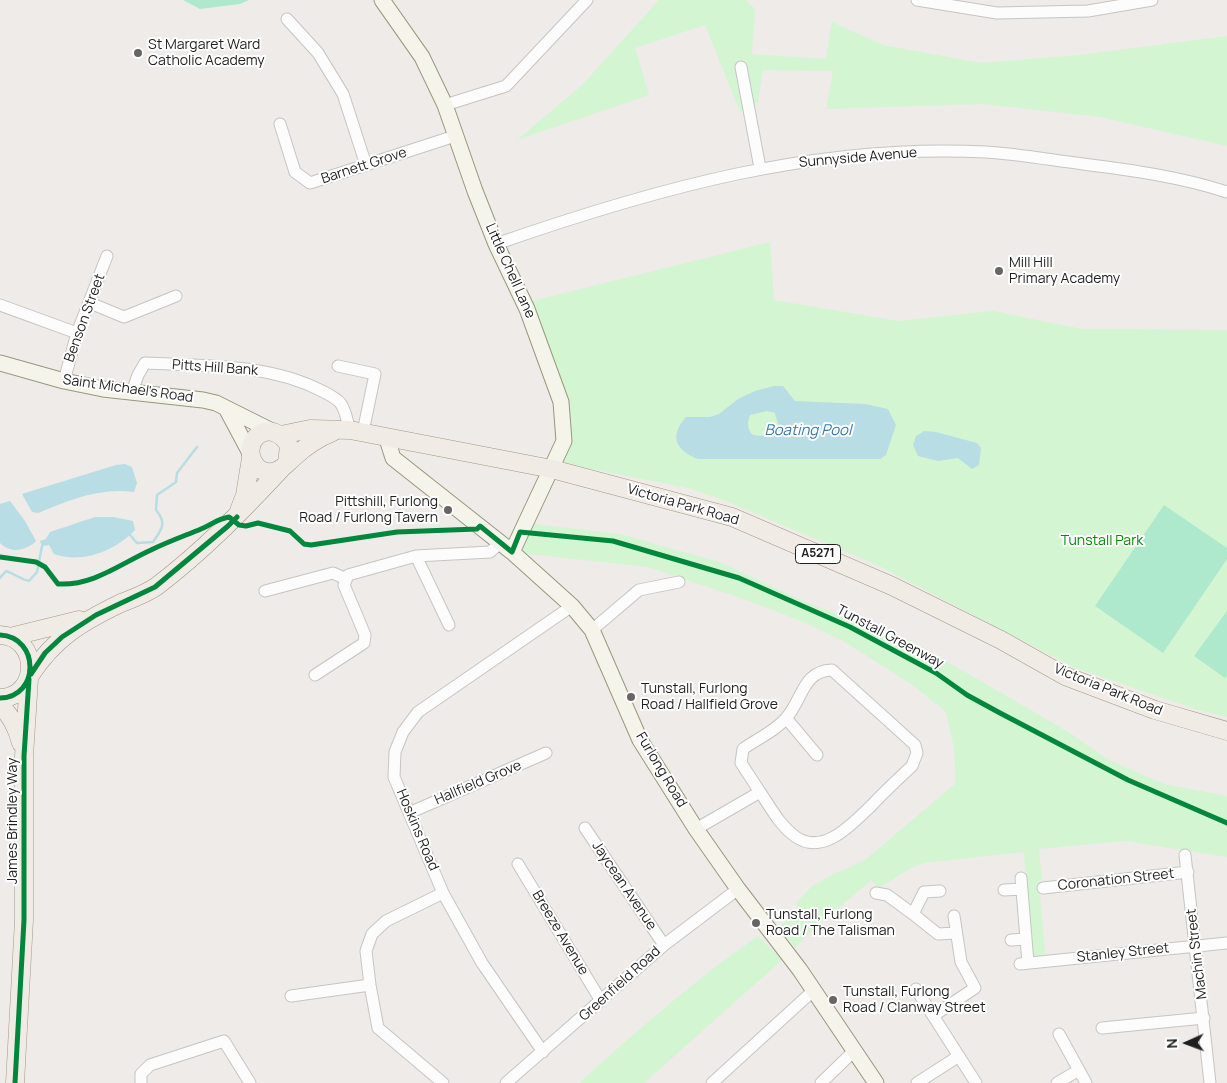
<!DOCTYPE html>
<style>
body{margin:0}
#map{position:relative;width:1227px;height:1083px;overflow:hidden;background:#eeebe8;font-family:Manrope,sans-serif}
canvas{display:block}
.north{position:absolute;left:1162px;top:1018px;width:50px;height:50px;-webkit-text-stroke:4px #fff;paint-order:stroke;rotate:268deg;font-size:14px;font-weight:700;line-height:20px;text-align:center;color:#1f1f1f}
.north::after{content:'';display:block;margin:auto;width:18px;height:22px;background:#1f1f1f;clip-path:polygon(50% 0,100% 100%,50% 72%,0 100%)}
</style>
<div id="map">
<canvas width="1227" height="1083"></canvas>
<div class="north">N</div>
</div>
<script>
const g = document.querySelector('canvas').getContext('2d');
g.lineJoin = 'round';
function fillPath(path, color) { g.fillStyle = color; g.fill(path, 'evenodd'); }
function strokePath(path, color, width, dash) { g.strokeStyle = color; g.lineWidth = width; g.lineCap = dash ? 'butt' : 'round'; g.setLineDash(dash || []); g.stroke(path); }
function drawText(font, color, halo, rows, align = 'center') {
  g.font = font + ' Manrope,sans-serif'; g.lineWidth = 4; g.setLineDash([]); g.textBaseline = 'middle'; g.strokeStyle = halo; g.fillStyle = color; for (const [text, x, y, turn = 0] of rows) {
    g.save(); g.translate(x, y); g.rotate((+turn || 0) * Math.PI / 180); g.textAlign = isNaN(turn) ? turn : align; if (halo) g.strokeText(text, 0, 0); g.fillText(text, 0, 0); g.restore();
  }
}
const park = new Path2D(`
 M 659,0 L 746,0 L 755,9 L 752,54 L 826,59 L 832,22 L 883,45 L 981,63 L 1080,55 L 1227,36 L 1227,146 L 1100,117 L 983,104 L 826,109 L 833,71 L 763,70 L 758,102 L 740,112 L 705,25 L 635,48 L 649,95 L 517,140 L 582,85 Z
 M 770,242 L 774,300 L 898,321 L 993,311 L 1082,329 L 1227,330 L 1227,717 L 1198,710 L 1073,667 L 877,565 L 721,499 L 688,488 L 586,468 L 562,466 L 566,399 L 538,314 L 529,315 L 524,303 Z
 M 525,523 L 620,534 L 719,562 L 808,603 L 911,641 L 1024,706 L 1073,735 L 1104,757 L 1127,768 L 1164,784 L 1227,796 L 1227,857 L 1125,841 L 1039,849 L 1042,880 L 1039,881 L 1045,954 L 1033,956 L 1024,852 L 924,863 L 909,869 L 878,889 L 872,880 L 813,929 L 795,948 L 780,925 L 798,911 L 796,903 L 811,887 L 826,878 L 865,860 L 956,783 L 954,748 L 946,712 L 914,686 L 845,642 L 806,623 L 744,599 L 648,567 L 528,554 L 516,555 Z
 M 758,936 L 782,960 L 644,1083 L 579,1083 C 637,1031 694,980 758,936 Z`);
const pitch = new Path2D(`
 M 183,0 L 249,0 L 240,4 L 200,9 Z
 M 1164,505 L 1227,548 L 1227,559 L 1163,653 L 1095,606 Z
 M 1227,611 L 1227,676 L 1225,678 L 1194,656 Z`);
const water = new Path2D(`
 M 774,386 L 783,386 L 795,401 L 865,404 L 888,409 L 896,425 L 886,455 L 880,459 L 698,459 C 675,450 669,436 686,417 L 710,417 L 719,414 L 738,399 L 755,391 ZM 767,411 L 775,413 L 778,424 C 773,435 765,437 753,435 C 747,429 747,423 750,415 Z
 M 924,431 L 936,432 L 977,443 L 981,448 L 979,465 L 972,469 L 958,458 L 938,461 L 918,456 L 913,445 L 916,436 Z
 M 125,464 L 132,467 L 137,483 L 134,492 C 100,487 69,500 38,513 L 32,512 L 22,494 L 116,465 Z
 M 10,501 L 25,521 L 36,541 C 26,551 11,554 0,543 L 0,504 Z
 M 95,517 L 113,517 L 133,521 L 135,530 C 115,551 82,564 54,554 L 49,545 L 42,546 L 40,541 L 46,539 L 50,532 Z`);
const stream = new Path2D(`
 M 130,535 L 137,543 L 153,542 C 162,529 167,523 156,510 L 157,495 L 176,482 L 177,473 L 197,447
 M 0,578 L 6,571 C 15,574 20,579 29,581 L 37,572 L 42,546`);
const street = new Path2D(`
 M 917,0 L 997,13 L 1088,11 L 1152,0
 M 287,19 L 318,53 L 343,94 L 366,165
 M 741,67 L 760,168
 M 445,105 L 506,86 L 587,0
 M 280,124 L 295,172 L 310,183 L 455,136
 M 496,244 C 654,189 817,143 986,152 C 1018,154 1051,160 1083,164 C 1131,170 1181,177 1227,192
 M 90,303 L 124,317 L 176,296
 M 0,305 L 77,333
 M 338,366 L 375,374 L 363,432
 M 64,381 L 77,333 L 107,256
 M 132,392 L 138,375 L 145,363 C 205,366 267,363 322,391 C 328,394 338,399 341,404 C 346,411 347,422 350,430
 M 265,591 L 333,573 L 346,579
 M 449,625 L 416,556 L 490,552 L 500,543
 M 592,630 L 639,590 L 679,582
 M 315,675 L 364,643 L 365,635 L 344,585 L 348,575 L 416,556
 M 786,718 L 817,755
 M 409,813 L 546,753
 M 585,828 L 664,945
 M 696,829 L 760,792 C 771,808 780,826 796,837 C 824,856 853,823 871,806 C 884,792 898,779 912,766 L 917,753 L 915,745 L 832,670 C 803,671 803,698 787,717 C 777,730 757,739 743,749 L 741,763 L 760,792
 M 1185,855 L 1210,1083
 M 518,864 L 601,1001
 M 1021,878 L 1028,963
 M 1043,888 L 1188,872
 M 1004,890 L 1022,889
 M 940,891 L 924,892 L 913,914 L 938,934 L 956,933
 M 876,893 L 887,895 L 913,914
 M 1011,940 L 1026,939
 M 1020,964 L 1227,943
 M 916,989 L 976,1083
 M 291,996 L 370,985
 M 933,1016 L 975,988 L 961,962 L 954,916
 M 1102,1028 L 1204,1018
 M 1059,1034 L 1086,1083
 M 543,1052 L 482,963 L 443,893 L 394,777 L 395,752 L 403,732 L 418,712 L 572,606
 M 141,1083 L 141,1074 L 150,1065 L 224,1041 L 250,1083
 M 443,1083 L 378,1028 L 370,985 L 366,951 L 372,934 L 386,921 L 443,893
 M 506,1083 L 664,945 L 738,889
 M 712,1083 L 814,990
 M 821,1083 L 854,1051
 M 917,1083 L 959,1056
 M 1057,1083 L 1079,1070`);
const secondary = new Path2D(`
 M 382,0 L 422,57 L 445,105 L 475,191 L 496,244 L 527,309 L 561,402 L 564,441 L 512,552
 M 0,363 L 64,381 L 103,389 L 203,400 L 216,403 L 274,432
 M 227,410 L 250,453
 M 387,439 L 393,458 L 512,552 L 572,606 L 592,630 L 640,740 L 696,829 L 738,889 L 800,970 L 876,1083`);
const primary = new Path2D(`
 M 281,435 L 310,429 L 350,430 L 552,469 L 732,517 L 892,586 L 1001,640 L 1065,676 L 1155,710 L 1227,731
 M 287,463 L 289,446 C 283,434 269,426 257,436 C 242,450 255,478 276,471 C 283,469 288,462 294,457 C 306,446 318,438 333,432
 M 239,511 L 245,495 L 251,458
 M 0,635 C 40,637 40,697 0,698
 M 10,637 L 79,620
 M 31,674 C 55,638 80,623 119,604 C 131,599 146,594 157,586 C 203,551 243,510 282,468
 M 0,704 C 11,717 17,727 21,743
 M 15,1083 L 24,920 L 24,756 L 29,679`);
const cycleway = new Path2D(`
 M 0,557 L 36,562 L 45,567 L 58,584 C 93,586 120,564 151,550 C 167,542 184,536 201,529 C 211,525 217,519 229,517 L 239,525 L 246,526 L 258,523 L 290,531 L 304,544 L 311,545 L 397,532 L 477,529 L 480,526 L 512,552 L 520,532 L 613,541 L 739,578 L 850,627 L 936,673 L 967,695 L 1000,713 L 1128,780 L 1227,823
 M 0,635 C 40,637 40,697 0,698
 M 31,674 L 45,653 L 62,637 L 96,615 L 155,587 L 228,526 L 237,517
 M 15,1083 L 24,920 L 24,756 L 29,679`);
const markers = [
 [138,53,5,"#676665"],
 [999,271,5,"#676665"],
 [448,510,5,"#676665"],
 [631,697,5,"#676665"],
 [756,923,5,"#676665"],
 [833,1000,5,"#676665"]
];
const shields = [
 [818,554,45]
];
const shieldNames = [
 ["A5271",818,554]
];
const poiNames = [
 ["St Margaret Ward",148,45],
 ["Catholic Academy",148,61],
 ["Mill Hill",1009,263],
 ["Primary Academy",1009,279],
 ["Pittshill, Furlong",438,502,"right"],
 ["Road / Furlong Tavern",438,518,"right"],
 ["Tunstall, Furlong",641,689],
 ["Road / Hallfield Grove",641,705],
 ["Tunstall, Furlong",766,915],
 ["Road / The Talisman",766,931],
 ["Tunstall, Furlong",843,992],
 ["Road / Clanway Street",843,1008]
];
const streetNames = [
 ["Sunnyside Avenue",858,158,-5],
 ["Barnett Grove",364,166,-18],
 ["Little Chell Lane",510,271,66],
 ["Benson Street",85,318,-70],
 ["Pitts Hill Bank",215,368,4],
 ["Saint Michael's Road",128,389,8],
 ["Victoria Park Road",683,505,16],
 ["Tunstall Greenway",890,637,28],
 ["Victoria Park Road",1108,690,22],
 ["Furlong Road",661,770,59],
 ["Hallfield Grove",478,783,-23],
 ["James Brindley Way",13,821,-90],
 ["Hoskins Road",417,830,67],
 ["Coronation Street",1116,880,-6],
 ["Jaycean Avenue",624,886,56],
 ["Breeze Avenue",560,933,59],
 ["Stanley Street",1123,953,-6],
 ["Machin Street",1197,954,-97],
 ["Greenfield Road",620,984,-42]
];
const parkNames = [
 ["Tunstall Park",1102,541]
];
const waterNames = [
 ["Boating Pool",808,431]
];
fillPath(park, '#d4f5d2');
fillPath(pitch, '#afe9cd');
fillPath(water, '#b8dde4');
strokePath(stream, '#b8dde4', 2.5);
strokePath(street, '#c6c5c4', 13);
strokePath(secondary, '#98987e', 17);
strokePath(primary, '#a49784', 19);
strokePath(street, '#fcfcfc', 11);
strokePath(secondary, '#f4f4eb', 15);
strokePath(primary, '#f1ebe5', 18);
strokePath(cycleway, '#00873e', 5);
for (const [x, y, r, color] of markers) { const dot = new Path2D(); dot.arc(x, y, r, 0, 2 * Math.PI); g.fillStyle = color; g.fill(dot); strokePath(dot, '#fff', 2); }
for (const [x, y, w] of shields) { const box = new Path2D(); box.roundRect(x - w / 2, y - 9.5, w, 19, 4); g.fillStyle = '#fff'; g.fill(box); strokePath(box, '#1f1f1f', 1); }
drawText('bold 12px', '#1f1f1f', null, shieldNames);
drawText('14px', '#1f1f1f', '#fff', poiNames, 'left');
drawText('14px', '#1f1f1f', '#fff', streetNames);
drawText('14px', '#018905', '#fff', parkNames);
drawText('italic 15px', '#3d78a7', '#fff', waterNames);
</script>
